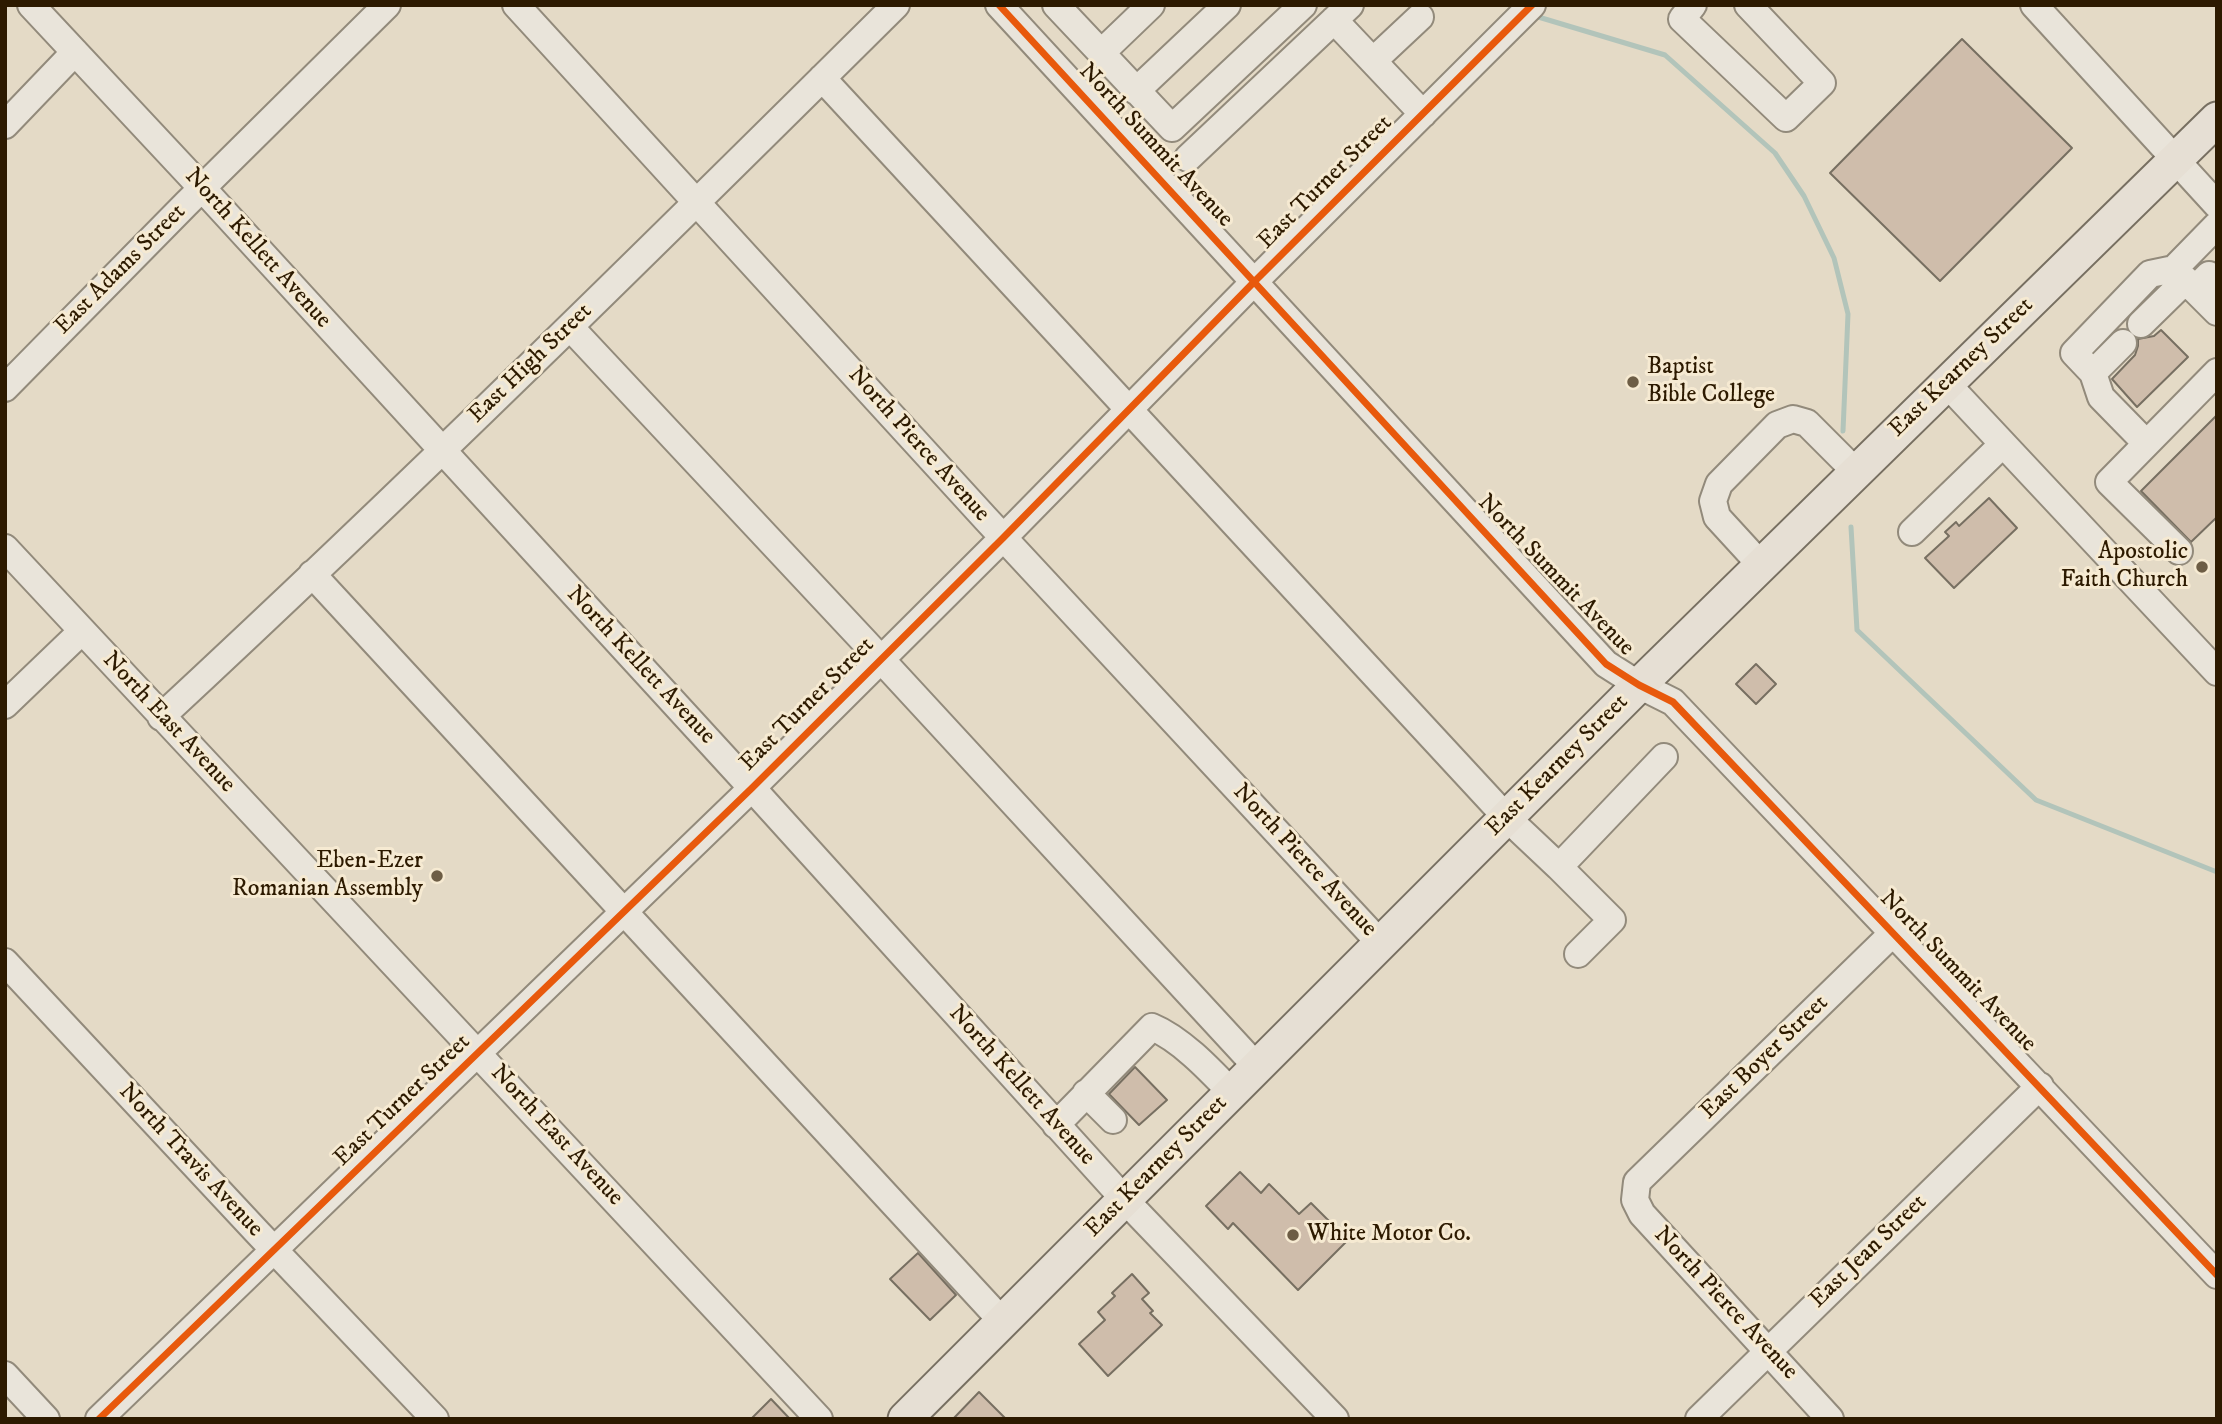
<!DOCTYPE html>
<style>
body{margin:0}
#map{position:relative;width:2222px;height:1424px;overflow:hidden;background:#e4dac6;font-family:"IM FELL DW Pica",serif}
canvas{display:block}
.frame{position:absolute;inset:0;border:7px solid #2d1a00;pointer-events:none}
</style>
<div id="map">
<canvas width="2222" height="1424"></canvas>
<div class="frame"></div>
</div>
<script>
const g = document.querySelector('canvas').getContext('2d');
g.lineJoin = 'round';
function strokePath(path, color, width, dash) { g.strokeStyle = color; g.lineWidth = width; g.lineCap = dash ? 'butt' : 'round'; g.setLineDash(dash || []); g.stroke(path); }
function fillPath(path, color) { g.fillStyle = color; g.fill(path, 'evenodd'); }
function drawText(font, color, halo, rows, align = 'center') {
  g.font = font + ' "IM FELL DW Pica",serif'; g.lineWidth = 6; g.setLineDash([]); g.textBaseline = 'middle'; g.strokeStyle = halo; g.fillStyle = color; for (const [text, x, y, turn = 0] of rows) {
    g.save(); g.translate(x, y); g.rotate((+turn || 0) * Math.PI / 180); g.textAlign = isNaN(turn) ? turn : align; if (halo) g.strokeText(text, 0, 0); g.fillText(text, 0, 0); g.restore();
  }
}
const stream = new Path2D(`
 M 1535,16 L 1665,55 L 1775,153 L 1804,196 L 1834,258 L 1848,314 L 1843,431
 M 1851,527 L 1857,630 L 2036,800 L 2217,872`);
const building = new Path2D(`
 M 1962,39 L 2072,148 L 1940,281 L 1830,173 Z
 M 2161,330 L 2188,357 L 2137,407 L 2112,379 L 2135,355 L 2138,346 L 2138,339 L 2154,336 Z
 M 2217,415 L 2217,517 L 2191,542 L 2141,491 Z
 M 1989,498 L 2017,528 L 1954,588 L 1925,558 L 1949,536 L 1945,532 L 1956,522 L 1959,526 Z
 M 1756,664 L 1776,684 L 1756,704 L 1736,684 Z
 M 1135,1067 L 1167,1100 L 1139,1125 L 1109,1094 Z
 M 1240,1172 L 1261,1193 L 1269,1184 L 1299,1214 L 1311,1203 L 1348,1240 L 1298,1290 L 1233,1223 L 1228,1229 L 1206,1206 Z
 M 918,1253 L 956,1295 L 930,1320 L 890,1279 Z
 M 1132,1274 L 1149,1293 L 1142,1299 L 1153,1311 L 1150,1313 L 1162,1325 L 1108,1376 L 1079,1344 L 1105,1320 L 1098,1312 L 1115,1296 L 1112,1293 Z
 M 979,1392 L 1006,1419 L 953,1419 Z
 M 771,1399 L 790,1419 L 751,1419 Z`);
const minor = new Path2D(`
 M 31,5 L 202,188 L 752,788 L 1124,1199 L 1335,1419
 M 516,5 L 986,519 L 1381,944
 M 999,5 L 1606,664 L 1639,685 L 1673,702 C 1854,893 2037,1083 2217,1275
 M 1056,5 L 1172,128 L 1303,5
 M 1693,5 L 1682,19 L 1786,118 L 1822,83 L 1748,5
 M 2034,5 L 2217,205
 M 1334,20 L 1423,114
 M 1101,53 L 1151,5
 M 1373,61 L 1420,17
 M 822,78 L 1507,818 L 1559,867 L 1664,757
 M 1136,91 L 1227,5
 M 5,125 L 75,52
 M 1188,158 L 1350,5
 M 2217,225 L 2174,269 L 2217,312
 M 2195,289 L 2209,275 L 2217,283
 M 2141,324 L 2186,280
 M 570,327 L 864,641 L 1257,1067
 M 2093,373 L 2123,343
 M 1947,384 L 2217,672
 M 5,388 L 186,204 L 387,5
 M 2146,443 L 2101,397 L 2093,373 L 2074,353 L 2150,274 L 2174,269
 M 1912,532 L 2003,444
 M 5,548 L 819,1419
 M 2179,551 L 2109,482 L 2217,372
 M 1761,565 L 1717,517 L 1713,501 L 1719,484 L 1777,425 L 1793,419 L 1807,423 L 1856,472
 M 312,574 L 1002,1321
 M 5,705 L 82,631
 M 161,717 C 411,485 654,245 896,5
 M 1559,867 L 1612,920 L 1578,954
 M 5,962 L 258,1233 L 435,1419
 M 1086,1093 L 1113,1120
 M 1056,1125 L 1152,1027 C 1181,1039 1210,1070 1232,1093
 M 5,1375 L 46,1419
 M 99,1419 L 752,788 L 1003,538 L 1255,281 L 1532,5
 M 1699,1419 L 2040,1086
 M 1830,1419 L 1642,1214 L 1635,1200 L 1637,1182 L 1892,934`);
const major = new Path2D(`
 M 905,1419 L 1639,685 L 2217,119`);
const cycleway = new Path2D(`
 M 999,5 L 1606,664 L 1639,685 L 1673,702 C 1854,893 2037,1083 2217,1275
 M 99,1419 L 752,788 L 1003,538 L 1255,281 L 1532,5`);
const markers = [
 [1633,382,7,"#6d5d45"],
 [2202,567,7,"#6d5d45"],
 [437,876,7,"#6d5d45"],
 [1293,1235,7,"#6d5d45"]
];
const streetNames = [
 ["North Summit Avenue",1155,146,47],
 ["East Turner Street",1326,183,-45],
 ["North Kellett Avenue",257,249,48],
 ["East Adams Street",121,270,-45],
 ["East High Street",531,364,-44],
 ["East Kearney Street",1962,368,-44],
 ["North Pierce Avenue",918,445,48],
 ["North Summit Avenue",1555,576,46],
 ["North Kellett Avenue",640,666,47],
 ["East Turner Street",808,705,-45],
 ["North East Avenue",168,723,47],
 ["East Kearney Street",1558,766,-45],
 ["North Pierce Avenue",1304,861,47],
 ["North Summit Avenue",1957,972,46],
 ["East Boyer Street",1765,1058,-44],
 ["North Kellett Avenue",1021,1086,48],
 ["East Turner Street",403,1101,-44],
 ["North East Avenue",556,1136,47],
 ["North Travis Avenue",190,1161,47],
 ["East Kearney Street",1157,1167,-45],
 ["East Jean Street",1869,1252,-44],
 ["North Pierce Avenue",1725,1304,47]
];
const poiNames = [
 ["Baptist",1647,368],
 ["Bible College",1647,396],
 ["Apostolic",2188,553,"right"],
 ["Faith Church",2188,581,"right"],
 ["Eben-Ezer",423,862,"right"],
 ["Romanian Assembly",423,890,"right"],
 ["White Motor Co.",1307,1235]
];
strokePath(stream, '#b2c4ba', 5);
fillPath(building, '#cfbdab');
strokePath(building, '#776f61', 2);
strokePath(minor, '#928a7b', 30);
strokePath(major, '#776f61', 37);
strokePath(minor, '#e9e4da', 26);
strokePath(major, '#e6dfd4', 33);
strokePath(cycleway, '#e8590c', 7);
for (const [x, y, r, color] of markers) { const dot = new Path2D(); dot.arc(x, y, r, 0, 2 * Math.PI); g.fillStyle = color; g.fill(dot); strokePath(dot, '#f6ead2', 2.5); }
drawText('24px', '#2d1a00', '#f6ead2', streetNames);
drawText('24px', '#2d1a00', '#f6ead2', poiNames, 'left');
</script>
